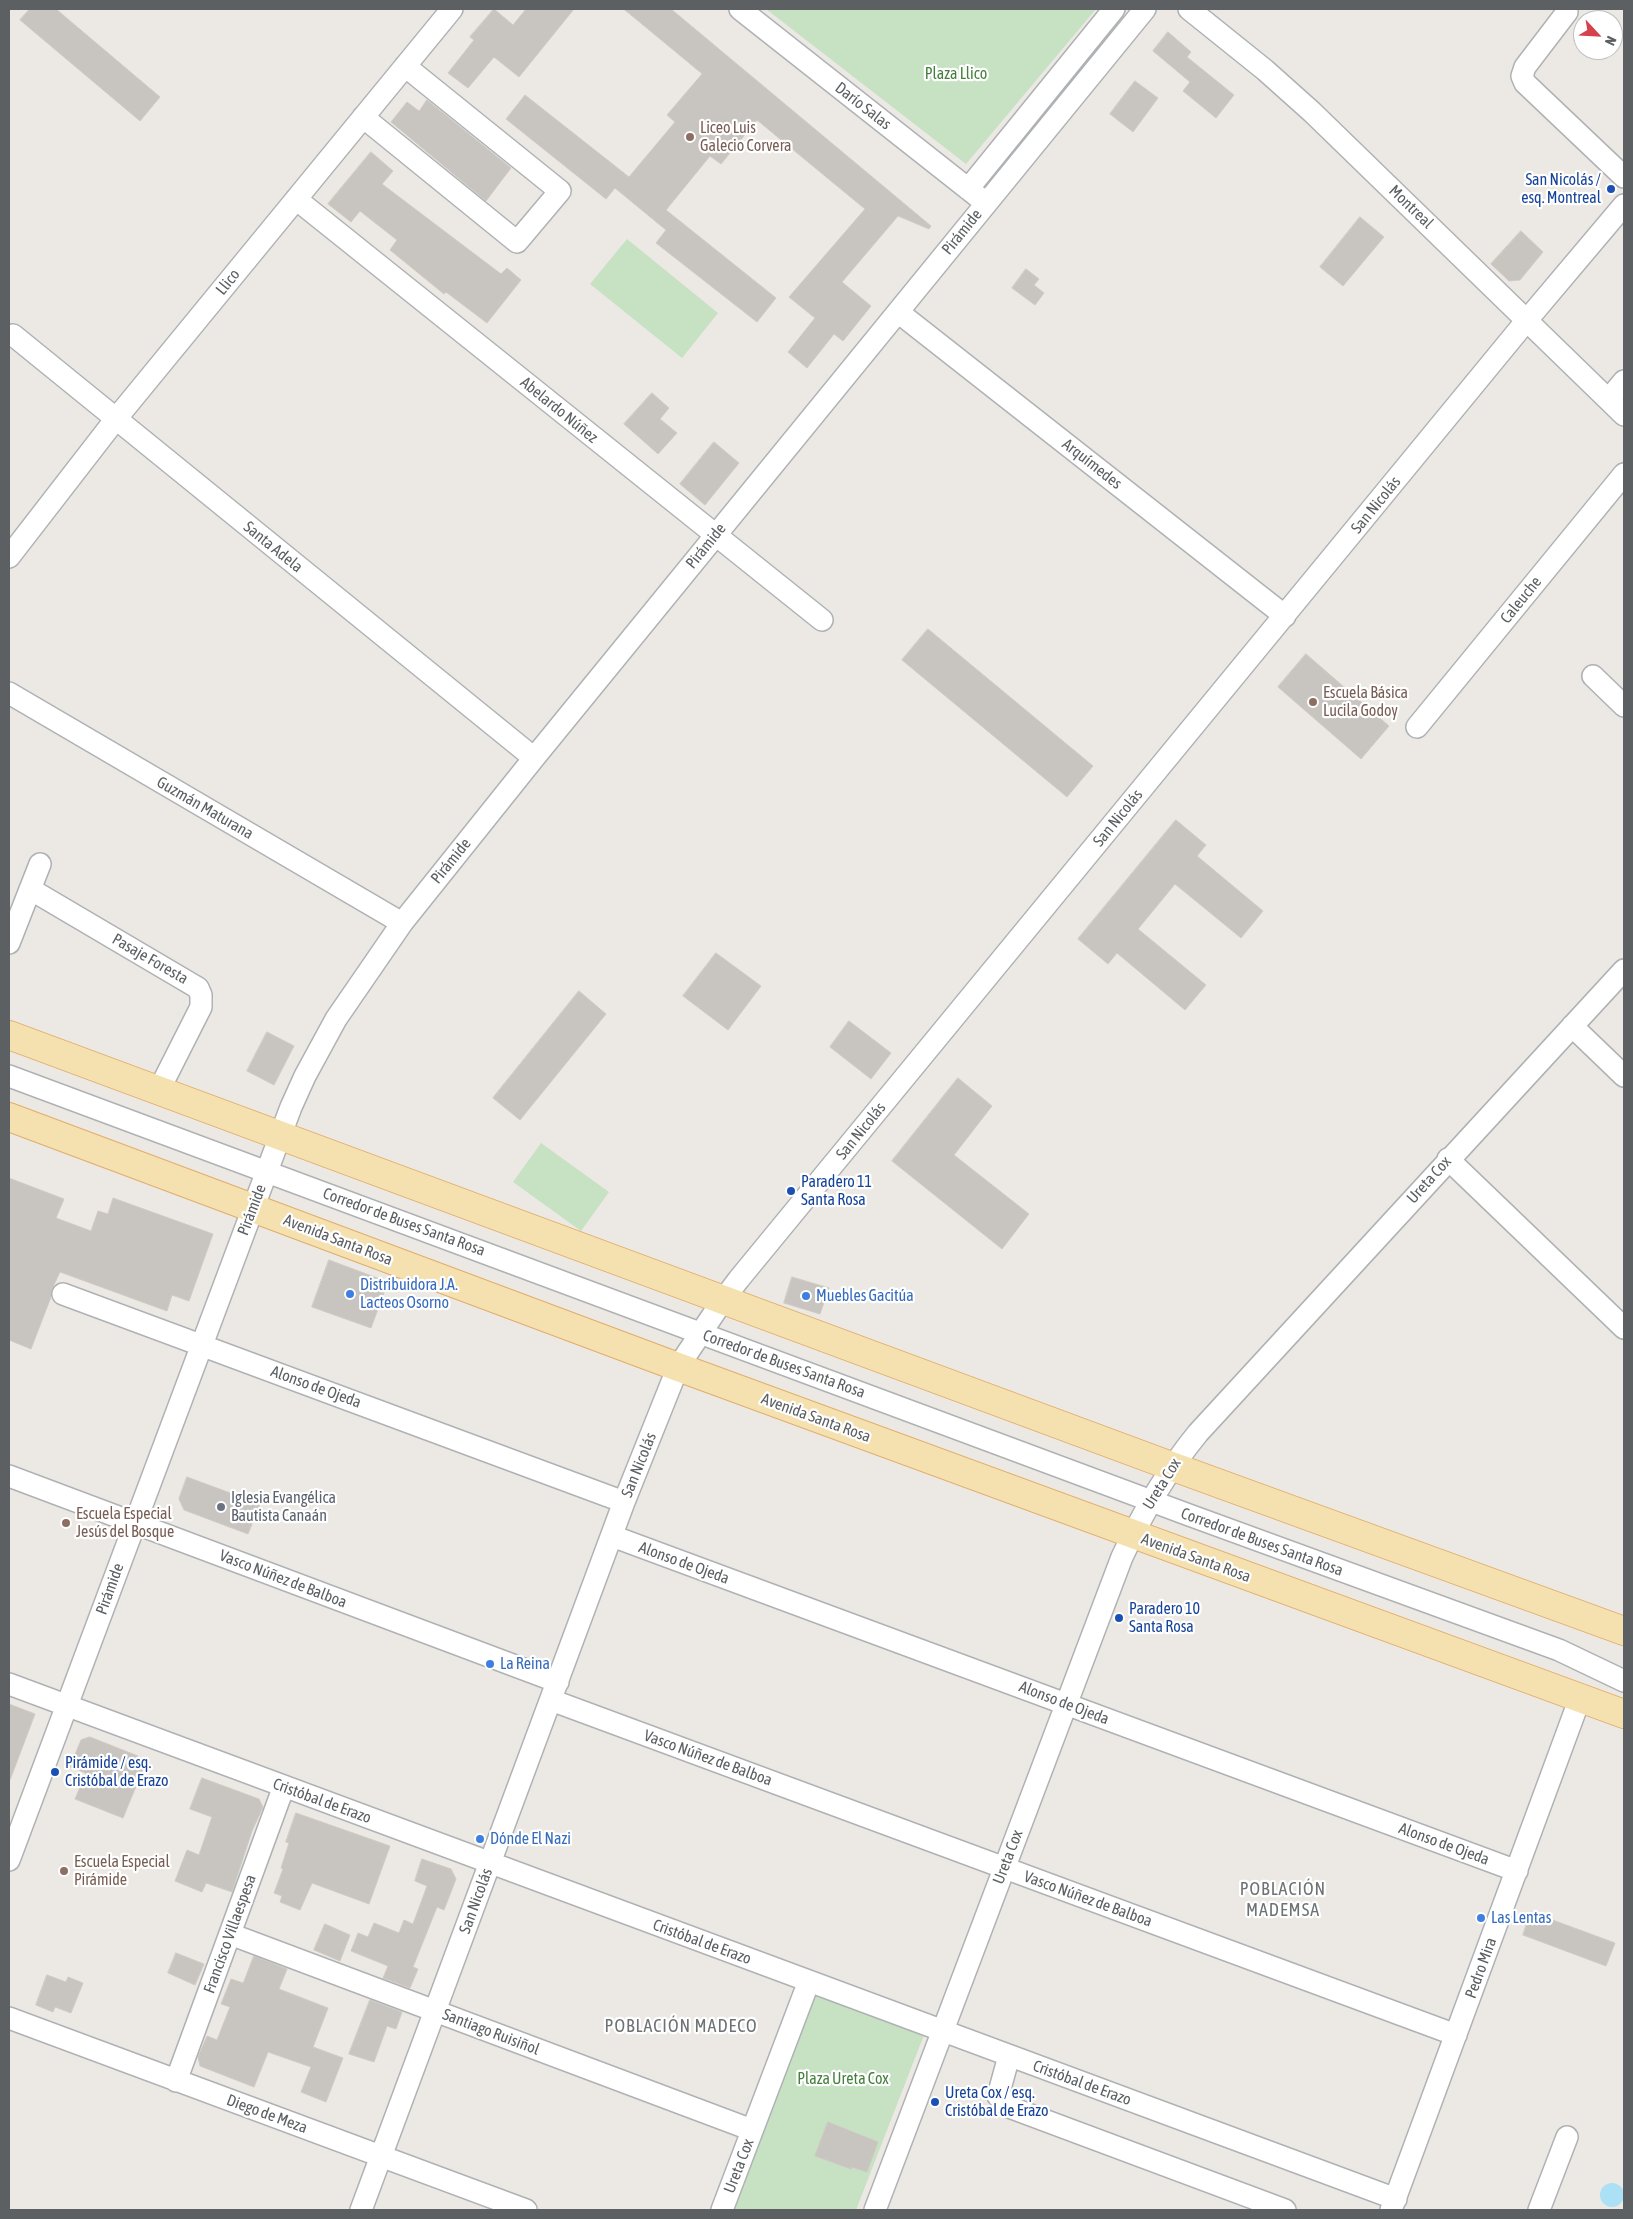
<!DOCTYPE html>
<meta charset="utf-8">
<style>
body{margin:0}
#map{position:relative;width:1633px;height:2219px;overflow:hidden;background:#ece9e4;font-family:"Asap Condensed",sans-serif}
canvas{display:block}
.frame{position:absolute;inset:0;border:10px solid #5c6062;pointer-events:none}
.north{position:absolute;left:1573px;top:10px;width:50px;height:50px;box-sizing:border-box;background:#fff;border:1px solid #bebfc0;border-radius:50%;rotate:115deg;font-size:14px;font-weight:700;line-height:20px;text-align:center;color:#5c6062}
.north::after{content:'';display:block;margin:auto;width:18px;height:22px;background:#d5414c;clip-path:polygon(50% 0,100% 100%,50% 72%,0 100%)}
</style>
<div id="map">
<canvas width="1633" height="2219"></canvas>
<div class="frame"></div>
<div class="north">N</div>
</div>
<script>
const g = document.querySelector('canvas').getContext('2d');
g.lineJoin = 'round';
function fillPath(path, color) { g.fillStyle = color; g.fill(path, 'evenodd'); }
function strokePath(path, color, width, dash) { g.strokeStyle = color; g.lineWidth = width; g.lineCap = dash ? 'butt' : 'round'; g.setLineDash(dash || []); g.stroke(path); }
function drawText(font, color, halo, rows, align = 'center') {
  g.font = font + ' "Asap Condensed",sans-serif'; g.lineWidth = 4.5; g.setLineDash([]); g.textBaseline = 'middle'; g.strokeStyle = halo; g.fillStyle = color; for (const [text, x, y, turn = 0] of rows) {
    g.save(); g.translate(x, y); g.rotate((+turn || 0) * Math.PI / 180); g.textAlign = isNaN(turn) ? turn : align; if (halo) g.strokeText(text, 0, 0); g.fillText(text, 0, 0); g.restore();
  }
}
const green = new Path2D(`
 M 766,9 L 1096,9 L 966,164 Z
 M 627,239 L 718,313 L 682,358 L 590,284 Z
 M 541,1143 L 609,1192 L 581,1231 L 513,1182 Z
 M 811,1994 L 924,2035 L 856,2210 L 730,2210 Z`);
const water = new Path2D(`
 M1600 2195a12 12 0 1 1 24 0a12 12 0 1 1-24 0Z`);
const building = new Path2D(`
 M 30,9 L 56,9 L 160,97 L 140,121 L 20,20 Z
 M 494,9 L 513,25 L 526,9 L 574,9 L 519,77 L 494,57 L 468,88 L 448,73 L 474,40 L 470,37 Z
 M 624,9 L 671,9 L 931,226 L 929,229 L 898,216 L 842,282 L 871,306 L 843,341 L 834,334 L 807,368 L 788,352 L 815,318 L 789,297 L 865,209 L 757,120 L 721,164 L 710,156 L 666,210 L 776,298 L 757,322 L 656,243 L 666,230 L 615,188 L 606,199 L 506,119 L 525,95 L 629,177 L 675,122 L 667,115 L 702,74 Z
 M 1168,32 L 1191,52 L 1187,57 L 1234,95 L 1216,118 L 1183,91 L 1190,82 L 1153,51 Z
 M 1135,81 L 1158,98 L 1133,132 L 1110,114 Z
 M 427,100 L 511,168 L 486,201 L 391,122 L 407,102 L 419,111 Z
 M 371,152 L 393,171 L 382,184 L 501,274 L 507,268 L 521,280 L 487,323 L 446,292 L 444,294 L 390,250 L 397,240 L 360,211 L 351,222 L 328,204 Z
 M 1360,217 L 1384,237 L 1343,286 L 1320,267 Z
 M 1521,231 L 1543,252 L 1520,280 L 1509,281 L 1491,264 Z
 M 1026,269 L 1039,279 L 1034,285 L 1044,293 L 1035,305 L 1012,288 Z
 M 652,393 L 669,408 L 660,419 L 677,433 L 658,454 L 624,424 Z
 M 714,442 L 739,463 L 705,505 L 680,484 Z
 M 928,629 L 1093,766 L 1067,797 L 902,660 Z
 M 1306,654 L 1389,726 L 1361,759 L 1278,687 Z
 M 1176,820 L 1206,845 L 1197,856 L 1263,911 L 1241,938 L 1175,884 L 1138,929 L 1206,985 L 1185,1010 L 1117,953 L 1108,964 L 1078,939 Z
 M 716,953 L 761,986 L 728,1030 L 683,996 Z
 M 579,991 L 606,1014 L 520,1120 L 493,1098 Z
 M 849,1021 L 891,1053 L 871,1079 L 830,1047 Z
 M 267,1032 L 294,1046 L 274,1085 L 247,1071 Z
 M 958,1078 L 992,1106 L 954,1155 L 1029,1214 L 1002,1249 L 892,1161 Z
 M 9,1178 L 64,1199 L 56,1218 L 91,1231 L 98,1211 L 108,1214 L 113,1198 L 213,1234 L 189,1301 L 172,1295 L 167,1311 L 60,1272 L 52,1289 L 51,1297 L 31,1349 L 9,1340 Z
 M 329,1260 L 388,1282 L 371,1328 L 312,1307 Z
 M 792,1277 L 829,1288 L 820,1314 L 784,1303 Z
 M 187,1477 L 260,1504 L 248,1534 L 184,1510 L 179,1499 Z
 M 9,1704 L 35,1714 L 10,1780 L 9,1780 Z
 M 90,1737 L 138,1756 L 135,1764 L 144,1767 L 123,1818 L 75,1799 L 86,1773 L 70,1767 L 81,1740 Z
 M 202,1778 L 259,1799 L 263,1807 L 252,1831 L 232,1892 L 206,1883 L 202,1892 L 175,1881 L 187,1850 L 199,1855 L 212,1817 L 190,1809 Z
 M 296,1813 L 390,1846 L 369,1904 L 312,1883 L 300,1910 L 280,1902 L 282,1896 L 274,1893 L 283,1869 L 281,1868 L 289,1843 L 286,1842 Z
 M 422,1859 L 451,1869 L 456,1879 L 444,1910 L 437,1907 L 413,1967 L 418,1969 L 410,1988 L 383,1978 L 388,1966 L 351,1951 L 358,1933 L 368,1937 L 374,1923 L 399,1933 L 404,1920 L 413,1924 L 427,1886 L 415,1881 Z
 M 1531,1912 L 1615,1943 L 1606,1966 L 1523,1935 Z
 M 325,1924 L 350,1935 L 340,1961 L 314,1950 Z
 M 176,1953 L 204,1964 L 195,1985 L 168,1973 Z
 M 254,1956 L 287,1969 L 279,1989 L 328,2008 L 313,2047 L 343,2058 L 326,2102 L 301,2092 L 311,2067 L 268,2052 L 254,2087 L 200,2066 L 198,2057 L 207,2036 L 217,2040 L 230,2007 L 221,2004 L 231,1979 L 243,1983 Z
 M 47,1975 L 66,1982 L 68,1977 L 83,1983 L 71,2013 L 55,2007 L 53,2012 L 36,2005 Z
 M 370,2000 L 402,2012 L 396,2029 L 387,2026 L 374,2062 L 349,2054 Z
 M 828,2122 L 878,2142 L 867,2172 L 852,2167 L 851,2169 L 815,2156 Z`);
const minor = new Path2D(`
 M 740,9 L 986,203
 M 1189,9 L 1265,70 L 1312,112 L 1624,415
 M 1567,12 L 1525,67 L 1522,76 L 1525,83 L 1624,177
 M 363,117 L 517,242 L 560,191 L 405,66
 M 968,189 L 1114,9
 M 296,199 L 822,620
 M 898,312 L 1285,616
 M 13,335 L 534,758
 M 1609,399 L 1624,381
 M 9,557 L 115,420 L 452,9
 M 1593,676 L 1624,706
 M 9,693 L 402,923
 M 1417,727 L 1624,474
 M 30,889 L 198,988 L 201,995 L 201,1007 L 159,1090
 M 9,943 L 40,864
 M 1572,1026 L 1624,1076
 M 9,1076 L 1189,1515 L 1559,1650 L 1624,1681
 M 1448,1159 L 1624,1328
 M 63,1294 L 624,1502
 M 9,1476 L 558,1682
 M 612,1536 L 1517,1871
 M 9,1684 L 1396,2199
 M 551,1700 L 1456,2035
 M 9,1860 L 291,1107 L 305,1076 L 336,1019 L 402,923 L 534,758 L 1145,9
 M 230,1934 L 752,2130
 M 9,2018 L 526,2210
 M 1009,2056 L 998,2096 L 1009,2107 L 1285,2210
 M 176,2081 L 284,1786
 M 361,2210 L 624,1502 L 678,1367 L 723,1300 L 739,1279 L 1527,320 L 1624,205
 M 722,2210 L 809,1981
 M 875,2210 L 1122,1557 C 1143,1512 1167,1471 1198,1433 L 1624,970
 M 1391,2210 L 1580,1698
 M 1539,2210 L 1567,2137`);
const major = new Path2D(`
 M 9,1035 L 1171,1466 L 1624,1631
 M 9,1117 L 678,1367 L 1624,1714`);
const markers = [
 [690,137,5,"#8d6e63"],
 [1611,189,5,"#1a4fb4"],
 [1313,702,5,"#8d6e63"],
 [791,1191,5,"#1a4fb4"],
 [350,1294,5,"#3f7fe0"],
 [806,1296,5,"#3f7fe0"],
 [221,1507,5,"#6b7280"],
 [66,1523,5,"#8d6e63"],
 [1119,1618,5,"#1a4fb4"],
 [490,1664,5,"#3f7fe0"],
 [55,1772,5,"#1a4fb4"],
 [480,1839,5,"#3f7fe0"],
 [64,1871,5,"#8d6e63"],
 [1481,1918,5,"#3f7fe0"],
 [935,2102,5,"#1a4fb4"]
];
const parkNames = [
 ["Plaza Llico",956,74],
 ["Plaza Ureta Cox",843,2079]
];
const streetNames = [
 ["Darío Salas",863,106,38],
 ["Montreal",1411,207,44],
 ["Pirámide",962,232,-51],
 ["Llico",228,282,-51],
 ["Abelardo Núñez",559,410,39],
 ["Arquímedes",1092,464,38],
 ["San Nicolás",1376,505,-51],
 ["Pirámide",706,546,-51],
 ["Santa Adela",273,547,39],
 ["Caleuche",1521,600,-51],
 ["Guzmán Maturana",205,808,30],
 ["San Nicolás",1118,818,-51],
 ["Pirámide",451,861,-51],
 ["Pasaje Foresta",150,959,30],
 ["San Nicolás",861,1131,-51],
 ["Ureta Cox",1429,1180,-48],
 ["Pirámide",252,1210,-69],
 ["Corredor de Buses Santa Rosa",404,1222,20],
 ["Avenida Santa Rosa",338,1240,21],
 ["Corredor de Buses Santa Rosa",784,1364,20],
 ["Alonso de Ojeda",316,1387,20],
 ["Avenida Santa Rosa",816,1418,20],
 ["San Nicolás",639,1465,-68],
 ["Ureta Cox",1162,1484,-58],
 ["Corredor de Buses Santa Rosa",1262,1542,20],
 ["Avenida Santa Rosa",1196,1558,20],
 ["Alonso de Ojeda",684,1563,20],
 ["Vasco Núñez de Balboa",283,1579,21],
 ["Pirámide",110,1589,-70],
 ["Alonso de Ojeda",1064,1703,21],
 ["Vasco Núñez de Balboa",708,1758,20],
 ["Cristóbal de Erazo",322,1801,20],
 ["Alonso de Ojeda",1444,1844,20],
 ["Ureta Cox",1008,1857,-69],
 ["Vasco Núñez de Balboa",1088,1899,20],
 ["San Nicolás",476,1901,-70],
 ["Francisco Villaespesa",230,1934,-70],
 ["Cristóbal de Erazo",702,1942,20],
 ["Pedro Mira",1481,1968,-70],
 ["Santiago Ruisiñol",491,2032,21],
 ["Cristóbal de Erazo",1082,2083,20],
 ["Diego de Meza",267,2114,20],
 ["Ureta Cox",739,2166,-69]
];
const educationNames = [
 ["Liceo Luis",700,128],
 ["Galecio Corvera",700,146],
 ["Escuela Básica",1323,693],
 ["Lucila Godoy",1323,711],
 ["Escuela Especial",76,1514],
 ["Jesús del Bosque",76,1532],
 ["Escuela Especial",74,1862],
 ["Pirámide",74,1880]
];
const transitNames = [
 ["San Nicolás /",1601,180,"right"],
 ["esq. Montreal",1601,198,"right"],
 ["Paradero 11",801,1182],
 ["Santa Rosa",801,1200],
 ["Paradero 10",1129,1609],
 ["Santa Rosa",1129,1627],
 ["Pirámide / esq.",65,1763],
 ["Cristóbal de Erazo",65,1781],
 ["Ureta Cox / esq.",945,2093],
 ["Cristóbal de Erazo",945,2111]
];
const shopNames = [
 ["Distribuidora J.A.",360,1285],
 ["Lacteos Osorno",360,1303],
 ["Muebles Gacitúa",816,1296],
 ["La Reina",500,1664],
 ["Dónde El Nazi",490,1839],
 ["Las Lentas",1491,1918]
];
const worshipNames = [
 ["Iglesia Evangélica",231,1498],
 ["Bautista Canaán",231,1516]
];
const neighbourhoodNames = [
 ["POBLACIÓN",1283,1889],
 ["MADEMSA",1283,1910],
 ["POBLACIÓN MADECO",681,2026]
];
fillPath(green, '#c7e1c3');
fillPath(water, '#abe0f5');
fillPath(building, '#c8c4c0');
strokePath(building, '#d0cac3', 1);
strokePath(minor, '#afb2b4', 24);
strokePath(major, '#e1ad68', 30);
strokePath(minor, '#fff', 21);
strokePath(major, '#f5e0b0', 28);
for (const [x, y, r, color] of markers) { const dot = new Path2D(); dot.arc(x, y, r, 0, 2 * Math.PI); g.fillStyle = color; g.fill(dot); strokePath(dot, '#fff', 2); }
drawText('16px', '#457f3e', '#fff', parkNames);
drawText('16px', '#5c6062', '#fff', streetNames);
drawText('16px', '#785e54', '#fff', educationNames, 'left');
drawText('16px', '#164399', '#fff', transitNames, 'left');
drawText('16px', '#366cbe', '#fff', shopNames, 'left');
drawText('16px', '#5b616d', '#fff', worshipNames, 'left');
g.letterSpacing = '1px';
drawText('18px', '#6d7274', '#fff', neighbourhoodNames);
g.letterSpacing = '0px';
</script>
